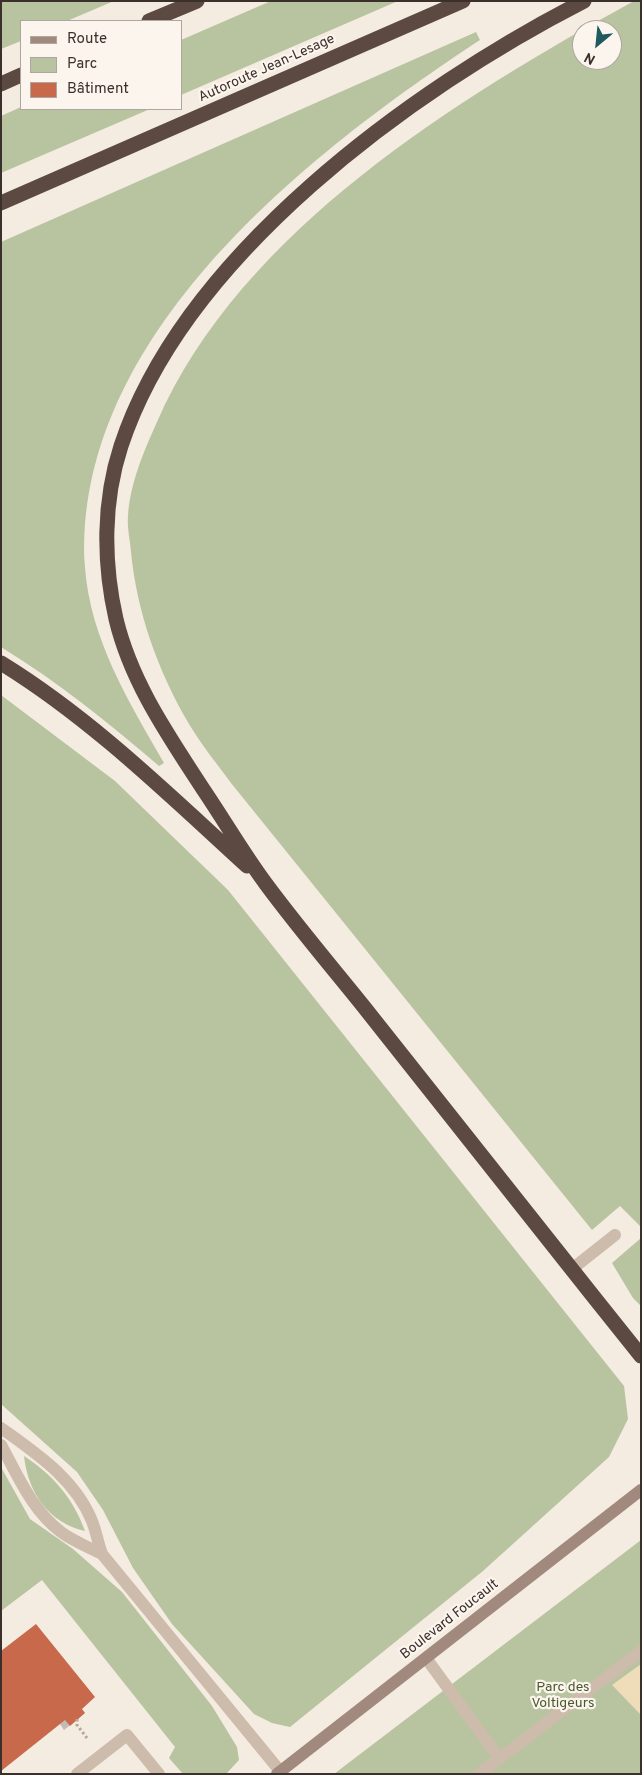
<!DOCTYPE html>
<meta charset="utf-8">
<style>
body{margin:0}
#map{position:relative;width:642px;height:1775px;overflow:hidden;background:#f4ebe1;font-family:Overpass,sans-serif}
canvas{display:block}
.frame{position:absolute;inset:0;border:2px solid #3b302b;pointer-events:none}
.legend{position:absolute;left:20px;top:20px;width:162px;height:90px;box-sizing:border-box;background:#fbf5ee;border:1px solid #aea6a0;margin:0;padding:6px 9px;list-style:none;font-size:15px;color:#3b302b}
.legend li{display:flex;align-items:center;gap:10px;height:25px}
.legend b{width:25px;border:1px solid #aea6a0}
.north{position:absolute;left:572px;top:20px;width:50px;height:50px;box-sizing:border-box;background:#fbf5ee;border:1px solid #aea6a0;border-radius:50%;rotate:208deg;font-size:14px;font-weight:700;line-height:20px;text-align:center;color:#3b302b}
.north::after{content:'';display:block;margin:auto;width:18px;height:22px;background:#1f5a5e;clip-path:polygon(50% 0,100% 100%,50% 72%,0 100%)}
</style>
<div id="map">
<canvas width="642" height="1775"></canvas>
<div class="frame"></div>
<ul class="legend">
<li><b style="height:6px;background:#a18a7d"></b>Route</li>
<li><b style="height:14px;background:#b8c4a0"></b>Parc</li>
<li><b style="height:14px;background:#c8694b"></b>Bâtiment</li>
</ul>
<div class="north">N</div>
</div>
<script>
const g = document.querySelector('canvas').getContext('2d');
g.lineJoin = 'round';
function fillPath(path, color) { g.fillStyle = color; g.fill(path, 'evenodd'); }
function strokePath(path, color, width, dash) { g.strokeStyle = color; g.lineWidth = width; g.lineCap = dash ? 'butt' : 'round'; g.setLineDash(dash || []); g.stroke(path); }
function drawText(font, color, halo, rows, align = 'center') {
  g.font = font + ' Overpass,sans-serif'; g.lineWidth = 4.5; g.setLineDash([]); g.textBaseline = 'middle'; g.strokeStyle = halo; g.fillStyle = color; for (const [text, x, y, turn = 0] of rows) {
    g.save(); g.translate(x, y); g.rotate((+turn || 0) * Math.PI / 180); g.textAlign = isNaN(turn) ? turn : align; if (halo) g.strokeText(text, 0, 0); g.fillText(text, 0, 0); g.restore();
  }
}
const green = new Path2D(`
 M 1,1 L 114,1 L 67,21 L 21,21 L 21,41 L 1,49 Z
 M 271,1 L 398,1 L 181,95 L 181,40 Z
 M 634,1 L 641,1 L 641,1227 L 620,1206 L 592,1230 L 231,783 C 217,764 201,744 189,724 C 158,671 137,613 131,552 C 130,540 127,527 128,516 C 130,483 144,451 157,422 C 241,230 458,98 634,1 ZM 582,30 L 612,30 L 612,60 L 582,60 Z
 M 476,32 L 480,40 C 308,153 72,337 85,567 C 90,639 129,702 164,763 L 159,766 C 109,723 58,682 1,647 L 1,242 Z
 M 21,107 L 21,109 L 150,109 L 1,173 L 1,116 Z
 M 1,695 L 115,781 L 228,890 L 624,1386 L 628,1419 L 609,1457 L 483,1571 L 290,1727 L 272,1723 L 254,1714 L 172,1624 L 133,1568 L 103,1510 L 77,1472 L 1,1404 Z
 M 641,1238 L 641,1306 L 633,1298 L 612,1263 Z
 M 24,1456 C 54,1476 73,1498 85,1531 C 49,1523 28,1493 24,1456 Z
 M 1,1467 L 30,1519 L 73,1549 L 122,1592 L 212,1706 L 237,1747 L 239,1760 L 227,1773 L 183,1774 L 169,1758 L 175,1747 L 42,1580 L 1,1611 Z
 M 641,1540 L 641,1774 L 334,1774 Z`);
const sand = new Path2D(`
 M 641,1664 L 641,1715 L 612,1685 Z`);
const shadow = new Path2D(`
 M 1,1653 L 80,1709 L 79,1718 L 64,1730 L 60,1724 L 1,1771 Z`);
const building = new Path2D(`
 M 36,1624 L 95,1697 L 82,1709 L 85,1713 L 70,1726 L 65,1720 L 1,1771 L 1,1651 Z`);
const path = new Path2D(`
 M 77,1719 L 77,1725 L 87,1738`);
const lane = new Path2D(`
 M 572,1269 L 615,1235
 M 1,1428 C 37,1454 75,1479 92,1521 C 96,1531 98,1543 102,1554
 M 1,1445 C 18,1476 32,1510 61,1532 C 73,1541 88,1547 102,1554 L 280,1771
 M 426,1658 L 499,1758
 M 77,1774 L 127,1735 L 159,1774
 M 479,1774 L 641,1651`);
const secondary = new Path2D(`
 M 277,1774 L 641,1490`);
const highway = new Path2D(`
 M 584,1 C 412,89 184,255 121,446 C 103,501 103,562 116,619 C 131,682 168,735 203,789 C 224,820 243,853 266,884 C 297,926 331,966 364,1007 C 456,1123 548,1240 641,1356
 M 149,21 L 197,1
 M 1,84 L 21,75
 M 1,203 L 463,1
 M 1,663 C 92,719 169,795 247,866`);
const streetNames = [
 ["Autoroute Jean-Lesage",267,69,-24],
 ["Boulevard Foucault",450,1620,-38]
];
const parkNames = [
 ["Parc des",563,1688],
 ["Voltigeurs",563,1704]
];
fillPath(green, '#b8c4a0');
fillPath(sand, '#efdcb8');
fillPath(shadow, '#0003');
fillPath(building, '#c8694b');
strokePath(path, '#b9a596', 3, [2.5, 2.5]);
strokePath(lane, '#cdbbac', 12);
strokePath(secondary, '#a18a7d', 12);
strokePath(highway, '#5c4a42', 15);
drawText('14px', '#3b302b', '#fbf5ee', streetNames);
drawText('14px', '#4a5a2e', '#fbf5ee', parkNames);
</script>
